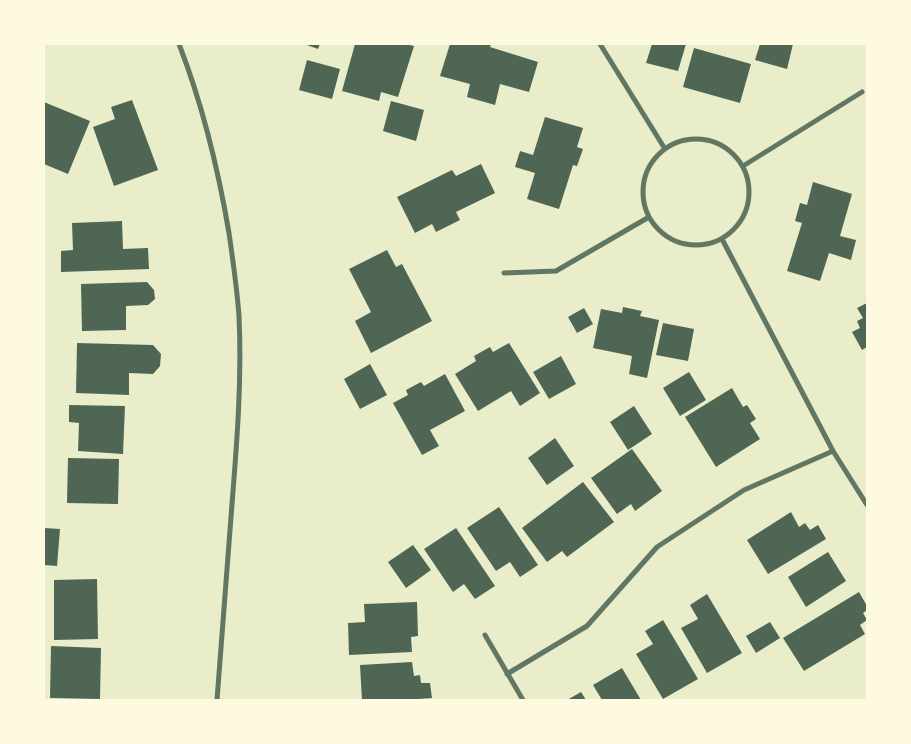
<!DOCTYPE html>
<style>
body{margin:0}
#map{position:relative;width:911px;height:744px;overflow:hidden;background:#e9edc9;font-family:"Exo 2",sans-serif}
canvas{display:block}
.frame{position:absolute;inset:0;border:45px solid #fefae0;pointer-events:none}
</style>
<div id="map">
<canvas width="911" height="744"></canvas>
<div class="frame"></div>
</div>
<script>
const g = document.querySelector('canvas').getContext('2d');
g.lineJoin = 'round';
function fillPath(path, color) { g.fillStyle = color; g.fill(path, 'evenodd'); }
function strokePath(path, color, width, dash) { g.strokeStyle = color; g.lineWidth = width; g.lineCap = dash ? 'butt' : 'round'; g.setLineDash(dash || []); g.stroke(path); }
const building = new Path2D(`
 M 304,44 L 320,44 L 318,49 Z
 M 355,44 L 405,44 L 414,46 L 398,97 L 381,92 L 379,101 L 342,91 Z
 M 450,44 L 491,44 L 490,47 L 538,62 L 529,92 L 500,84 L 495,105 L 467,97 L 470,84 L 440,76 Z
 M 652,44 L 686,44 L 678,71 L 646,63 Z
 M 760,44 L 793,44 L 787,69 L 755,60 Z
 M 694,48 L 751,64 L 740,103 L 683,87 Z
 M 307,60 L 340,69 L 332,99 L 299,90 Z
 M 132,100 L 158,170 L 114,186 L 93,127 L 115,119 L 111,107 Z
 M 391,101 L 424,110 L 416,141 L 383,131 Z
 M 44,102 L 90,121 L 68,174 L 44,164 Z
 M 545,117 L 583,128 L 577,147 L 583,149 L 577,166 L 573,165 L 559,209 L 527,199 L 535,173 L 515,167 L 520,151 L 533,155 Z
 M 481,164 L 495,193 L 456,212 L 460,220 L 436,232 L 432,224 L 415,233 L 397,197 L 452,170 L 456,176 Z
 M 813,182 L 852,194 L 840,236 L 856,240 L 851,260 L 829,253 L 820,281 L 787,271 L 802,223 L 795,221 L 800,203 L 807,205 Z
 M 122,221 L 123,249 L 148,248 L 149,269 L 61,272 L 61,251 L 73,250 L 72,223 Z
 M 387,250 L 396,267 L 402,264 L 432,321 L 371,353 L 355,321 L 371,312 L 349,269 Z
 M 147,282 L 154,290 L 155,299 L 148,305 L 126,306 L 126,330 L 82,331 L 81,284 Z
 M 867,303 L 867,347 L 862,350 L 852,332 L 860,328 L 857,321 L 863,318 L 857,308 Z
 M 623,307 L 642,311 L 640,316 L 659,320 L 647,378 L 629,374 L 632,356 L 593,348 L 601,309 L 622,313 Z
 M 584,308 L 593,324 L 577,333 L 568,317 Z
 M 663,323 L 694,329 L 688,361 L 656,355 Z
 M 77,343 L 153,345 L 161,354 L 160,366 L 153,374 L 129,373 L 129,395 L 76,393 Z
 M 509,343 L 540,393 L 520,406 L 511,391 L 478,411 L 455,374 L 476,361 L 474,356 L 490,347 L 493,352 Z
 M 561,356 L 576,384 L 549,399 L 533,372 Z
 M 370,364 L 387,395 L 360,409 L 344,379 Z
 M 689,372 L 706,400 L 680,416 L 663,388 Z
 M 445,374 L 465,411 L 430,430 L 439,446 L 422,455 L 393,403 L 408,395 L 406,390 L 421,382 L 424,386 Z
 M 732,388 L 743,407 L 747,405 L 756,419 L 750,423 L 760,439 L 716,467 L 685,417 Z
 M 69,405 L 125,406 L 123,454 L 78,451 L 79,423 L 69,422 Z
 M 634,406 L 652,434 L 628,450 L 610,422 Z
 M 555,438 L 574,466 L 547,485 L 528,458 Z
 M 632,449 L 662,491 L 635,511 L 631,504 L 617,514 L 591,478 Z
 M 68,458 L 119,459 L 118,504 L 67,503 Z
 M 583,482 L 614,522 L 567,557 L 562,551 L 547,562 L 522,528 Z
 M 499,507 L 538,565 L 520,577 L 510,562 L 496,571 L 467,528 Z
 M 791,512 L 799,527 L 805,523 L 810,530 L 818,525 L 826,539 L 768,574 L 747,540 Z
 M 44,528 L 60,529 L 57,566 L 44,565 Z
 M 456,528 L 495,586 L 475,599 L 464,584 L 453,592 L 424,549 Z
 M 413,545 L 431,570 L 406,588 L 388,562 Z
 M 828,552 L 846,581 L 806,607 L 788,577 Z
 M 97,579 L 98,639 L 54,640 L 54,580 Z
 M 859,592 L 867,606 L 867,610 L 863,613 L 867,620 L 860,625 L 865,634 L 804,671 L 783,638 Z
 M 707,594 L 742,653 L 707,673 L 681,628 L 698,619 L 690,605 Z
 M 417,602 L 418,636 L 411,637 L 412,652 L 349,655 L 348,623 L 365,622 L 364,604 Z
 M 663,620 L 698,679 L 663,699 L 636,654 L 653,644 L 645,631 Z
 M 770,622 L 780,638 L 756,653 L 746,636 Z
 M 51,646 L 101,648 L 100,699 L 50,698 Z
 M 412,662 L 414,676 L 420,675 L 421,683 L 430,683 L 432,698 L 405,700 L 362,700 L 360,665 Z
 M 622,668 L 641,700 L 602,700 L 593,685 Z
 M 581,692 L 586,700 L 567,700 Z`);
const minor = new Path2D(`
 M 179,44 C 203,106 218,168 229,233 C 233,261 237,288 239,316 C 242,378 237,442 232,504 C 227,570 222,635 217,700
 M 600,44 L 665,149
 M643 192a53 53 0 1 1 106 0a53 53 0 1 1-106 0Z
 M 743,166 L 862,92
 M 722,239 L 833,451 L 867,505
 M 504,273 L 556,271 L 649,217
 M 485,635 L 523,700
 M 507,674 L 587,626 L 657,547 L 744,490 L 833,451`);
fillPath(building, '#4f6655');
strokePath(minor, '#617663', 5);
</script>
